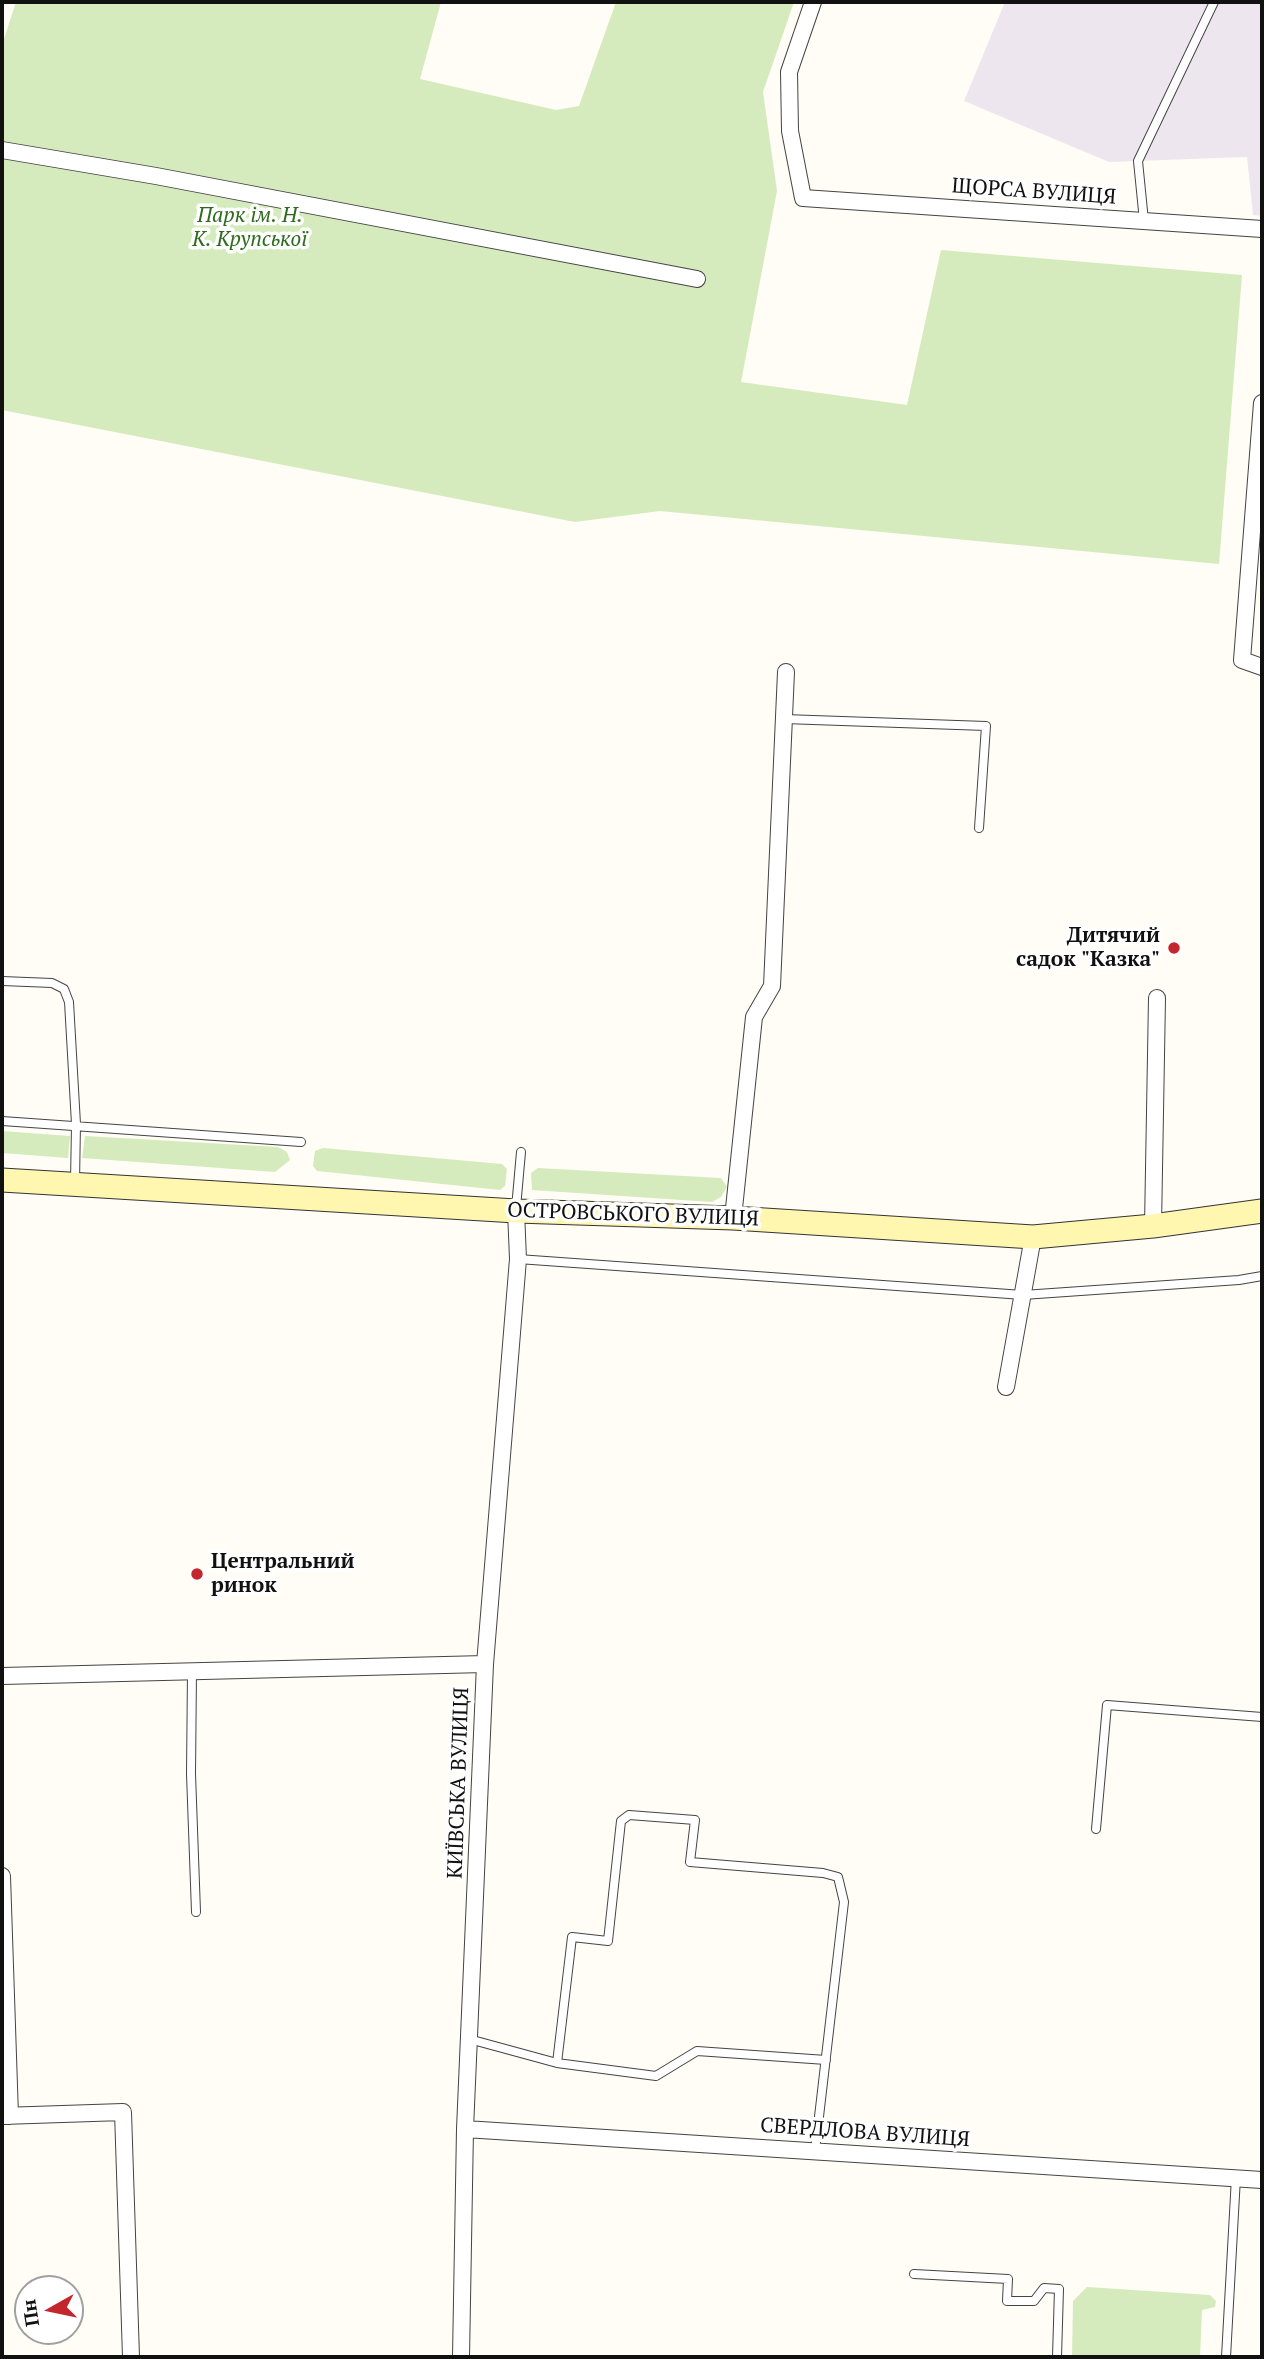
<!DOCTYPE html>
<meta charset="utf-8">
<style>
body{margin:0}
#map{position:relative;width:1264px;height:2359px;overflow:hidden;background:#fffdf5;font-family:"PT Serif",serif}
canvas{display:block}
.frame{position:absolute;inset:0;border:4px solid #111;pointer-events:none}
.north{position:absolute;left:14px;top:2275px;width:70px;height:70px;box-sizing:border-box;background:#fff;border:2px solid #a0a0a0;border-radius:50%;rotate:261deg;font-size:19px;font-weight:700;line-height:28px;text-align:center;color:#111}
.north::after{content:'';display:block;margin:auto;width:24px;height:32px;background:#c4262e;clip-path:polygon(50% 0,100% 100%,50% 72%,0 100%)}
</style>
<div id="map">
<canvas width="1264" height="2359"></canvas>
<div class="frame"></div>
<div class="north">Пн</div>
</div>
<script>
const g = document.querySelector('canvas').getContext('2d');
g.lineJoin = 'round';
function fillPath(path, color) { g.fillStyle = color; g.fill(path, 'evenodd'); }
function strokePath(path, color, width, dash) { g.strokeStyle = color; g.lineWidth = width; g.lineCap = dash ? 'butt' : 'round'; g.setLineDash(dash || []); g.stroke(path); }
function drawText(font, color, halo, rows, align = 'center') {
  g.font = font + ' "PT Serif",serif'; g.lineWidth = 7; g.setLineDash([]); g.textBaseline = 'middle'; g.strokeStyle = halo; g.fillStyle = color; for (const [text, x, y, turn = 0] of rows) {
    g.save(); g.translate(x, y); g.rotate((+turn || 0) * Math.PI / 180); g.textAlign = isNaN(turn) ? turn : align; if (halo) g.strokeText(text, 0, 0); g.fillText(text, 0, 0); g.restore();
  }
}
const industrial = new Path2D(`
 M 1005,2 L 1262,2 L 1262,216 L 1253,215 L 1247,157 L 1109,162 L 964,101 Z`);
const green = new Path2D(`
 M 16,2 L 441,2 L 420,79 L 556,110 L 579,106 L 616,2 L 794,2 L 763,92 L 777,191 L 741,382 L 907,405 L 941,250 L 1242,275 L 1219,564 L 660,511 L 575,522 L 2,410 L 2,45 Z
 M 2,1131 L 70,1136 L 68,1158 L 2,1153 Z
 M 85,1136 L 278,1147 L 287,1152 L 290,1160 L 275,1172 L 82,1158 Z
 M 323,1148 L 502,1164 L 507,1169 L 505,1186 L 500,1190 L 317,1171 L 313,1166 L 315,1151 Z
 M 538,1168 L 721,1178 L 727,1187 L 721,1197 L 712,1202 L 532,1190 L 531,1173 Z
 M 1087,2287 L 1210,2295 L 1216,2301 L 1215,2307 L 1202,2310 L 1200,2357 L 1072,2357 L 1073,2301 Z`);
const lane = new Path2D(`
 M 1144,221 L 1138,161 L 1214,2
 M 784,719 L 986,726 L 979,828
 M 2,981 L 52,983 L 64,989 L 69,1002 L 76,1124 L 75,1182
 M 2,1121 L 301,1142
 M 516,1208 L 521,1152
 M 518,1259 L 1023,1295 L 1239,1280 L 1262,1276
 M 192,1671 L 191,1774 L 196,1912
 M 1096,1829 L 1107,1705 L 1262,1717
 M 469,2039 L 557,2063
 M 815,2151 L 844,1902 L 838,1877 L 823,1873 L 690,1862 L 695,1820 L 629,1815 L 621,1821 L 608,1941 L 572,1937 L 557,2063 L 656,2076 L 697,2051 L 826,2060
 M 914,2274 L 1008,2279 L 1007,2301 L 1034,2301 L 1044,2288 L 1059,2289 L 1057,2357
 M 1226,2357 L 1236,2177`);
const street = new Path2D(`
 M 813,2 L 789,72 L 790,131 L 803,198 L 1262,229
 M 2,150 L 156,176 L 697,279
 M 1262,403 L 1242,660 L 1262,667
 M 733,1218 L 754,1017 L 772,986 L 786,672
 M 1153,1226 L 1157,998
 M 1006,1387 L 1033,1237
 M 2,1676 L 485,1664
 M 2,1876 L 10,2116
 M 2,2116 L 123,2112 L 131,2357
 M 465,2129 L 1262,2180
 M 461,2357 L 465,2129 L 485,1664 L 518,1259 L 516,1211`);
const secondary = new Path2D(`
 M 2,1180 L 516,1211 L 733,1218 L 1033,1237 L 1153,1226 L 1262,1211`);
const markers = [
 [1174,948,7,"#c4262e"],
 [197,1574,7,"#c4262e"]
];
const streetNames = [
 ["ЩОРСА ВУЛИЦЯ",1034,192,4],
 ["ОСТРОВСЬКОГО ВУЛИЦЯ",633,1215,2],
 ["КИЇВСЬКА ВУЛИЦЯ",459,1783,-88],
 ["СВЕРДЛОВА ВУЛИЦЯ",865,2133,4]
];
const parkNames = [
 ["Парк ім. Н.",250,216],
 ["К. Крупської",250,240]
];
const poiNames = [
 ["Дитячий",1160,936],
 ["садок \"Казка\"",1160,960],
 ["Центральний",211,1562,"left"],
 ["ринок",211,1586,"left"]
];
fillPath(industrial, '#eee6ef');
fillPath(green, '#d5ebbd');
strokePath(lane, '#444', 10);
strokePath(street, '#444', 18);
strokePath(secondary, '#333', 25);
strokePath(lane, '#fff', 8);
strokePath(street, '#fff', 16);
strokePath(secondary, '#fff6b0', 23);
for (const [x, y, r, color] of markers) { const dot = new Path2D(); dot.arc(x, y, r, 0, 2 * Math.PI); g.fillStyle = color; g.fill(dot); strokePath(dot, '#fff', 2.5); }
drawText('21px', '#111', '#fff', streetNames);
drawText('italic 21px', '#2f6b1f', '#fff', parkNames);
drawText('bold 21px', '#111', '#fff', poiNames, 'right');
</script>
